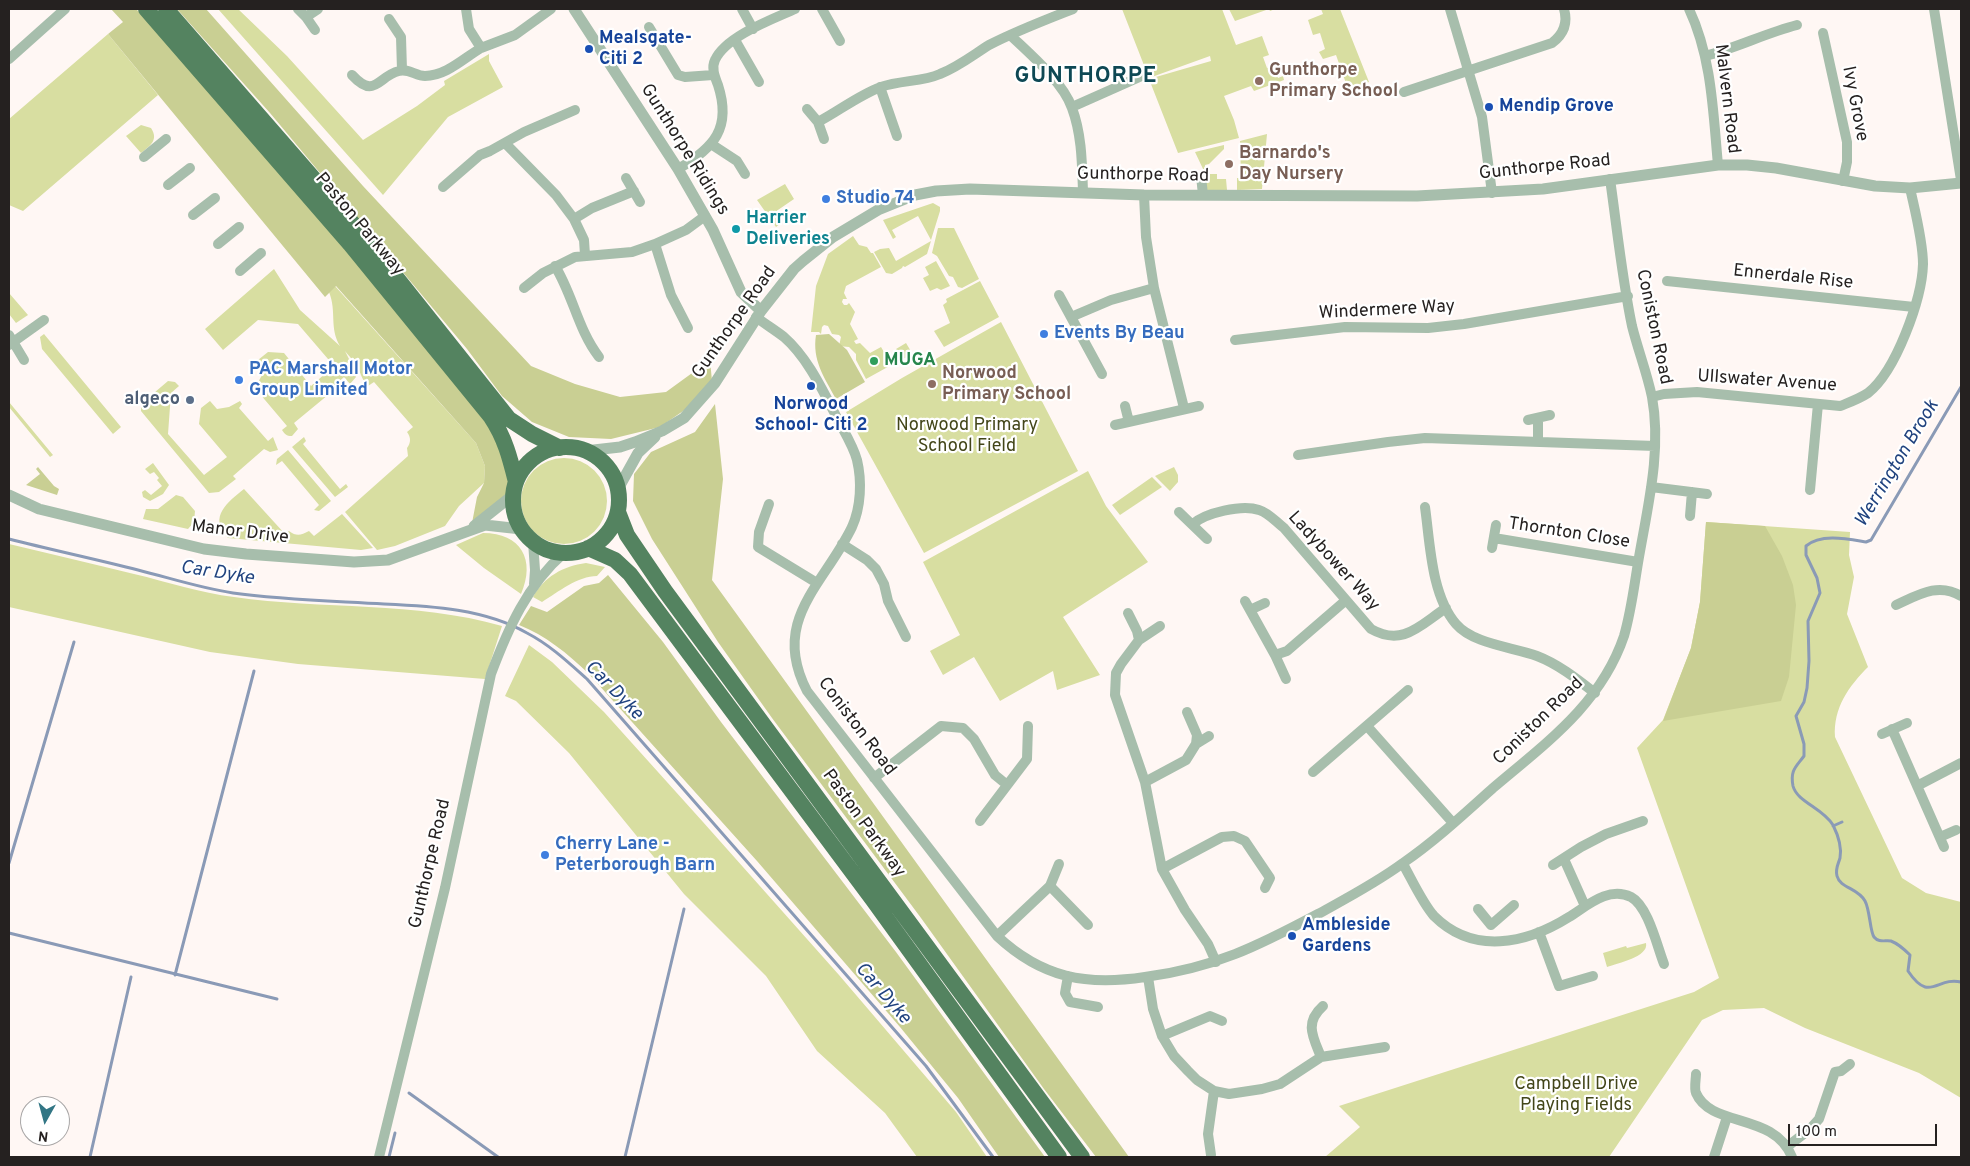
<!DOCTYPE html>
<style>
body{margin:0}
#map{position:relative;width:1970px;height:1166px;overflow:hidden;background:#fff7f4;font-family:Overpass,sans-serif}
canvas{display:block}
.frame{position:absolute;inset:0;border:10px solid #252120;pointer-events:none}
.north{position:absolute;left:20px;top:1096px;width:50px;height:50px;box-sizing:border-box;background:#fff;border:1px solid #a8a6a6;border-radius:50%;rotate:187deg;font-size:14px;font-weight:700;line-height:20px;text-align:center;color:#252120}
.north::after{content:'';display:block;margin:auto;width:18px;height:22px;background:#327685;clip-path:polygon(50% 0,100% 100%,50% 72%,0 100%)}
.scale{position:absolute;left:1788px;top:1124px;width:149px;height:22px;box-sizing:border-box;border:2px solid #252120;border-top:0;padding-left:6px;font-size:15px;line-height:18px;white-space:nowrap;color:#252120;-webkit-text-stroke:4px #fff;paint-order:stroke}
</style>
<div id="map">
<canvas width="1970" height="1166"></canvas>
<div class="frame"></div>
<div class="north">N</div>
<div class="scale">100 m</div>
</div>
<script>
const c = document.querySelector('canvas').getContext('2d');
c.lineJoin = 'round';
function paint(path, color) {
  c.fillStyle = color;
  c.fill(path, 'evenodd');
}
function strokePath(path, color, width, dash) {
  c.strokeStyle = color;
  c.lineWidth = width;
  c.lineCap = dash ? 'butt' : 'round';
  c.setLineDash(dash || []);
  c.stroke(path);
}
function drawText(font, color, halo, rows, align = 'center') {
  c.font = font + ' Overpass,sans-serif';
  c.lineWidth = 4.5;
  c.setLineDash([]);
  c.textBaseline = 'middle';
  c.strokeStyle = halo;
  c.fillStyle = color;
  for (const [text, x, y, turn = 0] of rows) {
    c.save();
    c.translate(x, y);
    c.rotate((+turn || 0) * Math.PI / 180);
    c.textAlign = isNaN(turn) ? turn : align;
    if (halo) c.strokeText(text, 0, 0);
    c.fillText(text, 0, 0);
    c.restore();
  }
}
paint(new Path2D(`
 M 218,9 L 238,9 L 287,56 L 363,140 L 417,106 L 445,85 L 444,81 L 489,54 L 489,61 L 503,87 L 448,117 L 383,195 Z
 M 1122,9 L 1222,9 L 1236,45 L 1262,36 L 1269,55 L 1263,57 L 1267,68 L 1273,66 L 1278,78 L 1283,76 L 1284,80 L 1254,91 L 1251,86 L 1224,96 L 1234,120 L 1239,138 L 1178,153 L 1149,79 L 1211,61 L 1210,56 L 1149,78 Z
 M 1229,9 L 1275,9 L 1270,11 L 1269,9 L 1235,21 Z
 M 1321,9 L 1340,9 L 1369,82 L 1348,89 L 1336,55 L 1323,59 L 1319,52 L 1325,49 L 1320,33 L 1313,35 L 1308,20 L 1323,14 Z
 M 108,34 L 158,95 L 23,211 L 9,205 L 9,119 Z
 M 141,125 L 151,128 C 159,140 150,146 141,153 L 126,136 Z
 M 1267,134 L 1262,189 L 1237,190 L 1237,178 L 1241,178 L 1240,141 Z
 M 1224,145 L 1224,149 L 1209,164 L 1205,165 L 1205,169 L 1210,168 L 1210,171 L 1204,171 L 1195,152 Z
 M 1204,174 L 1217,174 L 1217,179 L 1226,179 L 1227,190 L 1205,190 Z
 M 785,184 L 794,199 L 775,212 L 780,224 L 776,227 L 757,200 Z
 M 933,203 L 940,207 L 940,211 L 931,240 L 918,216 L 892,230 L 896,237 L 893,239 L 883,220 Z
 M 938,228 L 954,228 L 979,279 L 962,288 L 958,287 L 953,277 L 949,276 L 937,256 L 932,253 Z
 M 853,236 L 859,245 L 867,247 L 871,253 L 873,253 L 881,267 L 846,286 L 844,293 L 847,299 L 843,299 L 842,302 L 844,305 L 847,305 L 849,303 L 855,312 L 850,324 L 858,339 L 854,341 L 856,344 L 860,343 L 870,353 L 881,347 L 884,352 L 887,351 L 895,363 L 866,379 L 856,360 L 856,354 L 849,347 L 839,346 L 841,337 L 839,335 L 832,334 L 828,326 L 824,325 L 822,327 L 821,334 L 819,332 L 811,332 L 816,286 L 828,254 Z
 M 931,241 L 927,254 L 905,267 L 903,266 L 902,268 L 892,274 L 886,273 L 874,252 L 880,249 L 889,248 L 896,261 Z
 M 936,261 L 950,286 L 941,290 L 937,288 L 930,291 L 923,278 L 929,275 L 925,267 Z
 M 274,269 L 300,310 L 340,346 C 329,328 337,312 329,292 L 335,286 L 476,443 L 485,466 L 484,483 L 459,506 L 445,526 L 395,546 L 377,550 L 345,512 L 408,456 L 407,448 C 411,443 411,437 407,432 L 413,427 L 374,382 L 368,386 C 362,380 361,374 358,368 C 355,362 349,356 345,351 L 356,373 L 356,377 L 350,384 L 344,377 L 332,388 L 334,390 L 294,423 L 298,429 L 292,436 C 286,436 285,434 282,430 L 287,426 L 254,387 C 263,377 264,372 258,360 L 268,352 L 284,353 L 311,386 L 334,366 L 298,324 L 258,320 L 223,350 L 205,329 Z
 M 980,281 L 999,317 L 944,347 L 934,331 L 950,323 L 943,305 L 947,302 L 946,299 Z
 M 9,293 L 28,315 L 16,323 L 9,314 Z
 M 1001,322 L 1078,471 L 924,553 L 846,412 L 902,378 Z
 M 44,334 L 121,427 L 113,434 L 42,349 L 40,337 Z
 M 906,343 L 912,353 L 910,356 L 897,361 L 894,355 L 898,352 L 896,349 Z
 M 168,381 L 175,382 L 179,386 L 171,393 L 168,434 L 204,475 L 227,457 L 199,424 L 201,408 L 210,401 L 217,409 L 229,407 L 240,401 L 242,404 L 239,408 L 268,441 L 273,437 L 278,450 L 270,452 L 264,449 L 233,476 L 236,479 L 219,492 L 209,493 L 141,411 L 141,404 Z
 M 9,402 L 53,455 L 50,457 L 9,407 Z
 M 304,437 L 306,441 L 303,444 L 340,489 L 346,484 L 348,487 L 335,497 L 292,447 Z
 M 288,450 L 331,501 L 319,511 L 314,510 L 319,505 L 282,461 L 276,465 L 277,459 Z
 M521 501a43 43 0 1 1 86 0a43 43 0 1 1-86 0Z
 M 153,463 L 169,485 L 163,494 L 150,501 L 143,497 L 142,492 L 145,490 L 151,495 L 162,486 L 157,480 L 159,478 L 154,472 L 150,474 L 145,469 Z
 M 1174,467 L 1178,475 L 1178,482 L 1170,491 L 1155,476 Z
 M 1088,471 L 1106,506 L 1148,562 L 1063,617 L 1100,675 L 1057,690 L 1053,671 L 1000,701 L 974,657 L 943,675 L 930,651 L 960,635 L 923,562 Z
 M 1152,477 L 1162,487 L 1120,515 L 1112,505 Z
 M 244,489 L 285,534 L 289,531 C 297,537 301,535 309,531 L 314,536 L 342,514 L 373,548 L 361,550 L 228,538 C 207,517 229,501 244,489 Z
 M 176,495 L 183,497 L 195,511 L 194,522 L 188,529 L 143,519 L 146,509 L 158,509 Z
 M 1706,522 L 1850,532 L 1849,555 L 1854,577 L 1847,614 L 1868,667 C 1849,686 1833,708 1835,737 L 1902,878 L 1926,893 L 1961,902 L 1961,1098 L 1919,1073 L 1805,1028 L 1764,1008 L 1723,1010 L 1702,1020 L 1609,1157 L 1325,1157 L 1360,1127 L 1339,1106 L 1694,992 L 1719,978 L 1637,748 L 1663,720 L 1691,648 L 1700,602 Z
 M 483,533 C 521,533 536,560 521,594 L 484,568 L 456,545 Z
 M 9,544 C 51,554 93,564 134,574 C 168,582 200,593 234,597 C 323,610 415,601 502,626 L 485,679 L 298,664 L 210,652 L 9,607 Z
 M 586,563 L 605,567 L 597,576 C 578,576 558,592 542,602 L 533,597 C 544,577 563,566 586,563 Z
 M 529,645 L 552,662 L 604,712 L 703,822 L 839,975 L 956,1112 L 987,1157 L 917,1157 L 885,1113 L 817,1051 L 766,976 L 684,894 L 569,753 L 516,701 L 505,696 Z
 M 1646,943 C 1649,957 1618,963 1607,967 L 1603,953 L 1626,946 L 1627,948 Z`), '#d8dea1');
paint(new Path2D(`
 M 111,9 L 136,9 L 169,42 L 414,329 L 494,429 L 510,480 L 509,493 L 472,523 L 477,497 L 484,483 L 485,466 L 476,443 L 336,286 L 325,297 L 108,34 L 123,22 Z
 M 177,9 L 206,9 L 363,186 L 531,366 L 575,384 L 620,397 L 666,392 L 710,360 L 712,381 L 686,409 L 660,427 L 611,439 L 569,437 L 532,422 L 502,396 L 467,349 L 270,113 Z
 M 829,334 L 847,350 L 865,382 L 836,399 C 824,377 812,360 816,335 Z
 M 715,404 L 723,479 L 712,580 L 1129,1157 L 1096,1157 L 1044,1089 L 921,918 L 772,718 L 718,642 L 652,539 L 633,501 L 634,474 L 651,452 L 695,432 Z
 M 38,467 L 54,486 L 59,489 L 57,495 L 26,485 L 40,474 L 36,469 Z
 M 1706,522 L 1765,526 L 1782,556 L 1793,585 L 1796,605 L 1789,677 L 1781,701 L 1663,721 L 1691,648 L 1700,602 Z
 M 608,575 L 663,642 L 721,722 L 896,952 L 1045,1157 L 999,1157 L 958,1098 L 900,1027 L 757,861 L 588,673 C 568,654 545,635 519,625 L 531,606 L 547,612 L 584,586 L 599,583 Z`), '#c9cf93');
strokePath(new Path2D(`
 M 1961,387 L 1871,540 L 1866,542 C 1848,539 1821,533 1806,546 L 1806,555 L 1817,578 L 1820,593 L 1808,621 L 1809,661 L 1807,688 L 1804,702 L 1796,716 L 1804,744 L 1804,756 C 1796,767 1790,770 1793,786 C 1797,802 1823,808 1833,825 C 1838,835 1842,847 1840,858 C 1838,865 1835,869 1837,876 C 1840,888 1858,888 1865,901 C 1870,910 1870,932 1874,937 C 1879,943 1885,940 1891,941 C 1899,944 1904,949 1910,955 L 1908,971 C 1930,1004 1937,976 1961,982
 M 9,539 C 52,550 95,559 138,570 C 170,578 200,588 233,593 C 283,600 334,601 384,604 C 432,606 485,609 527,633 C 550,645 568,662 587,679 L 926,1066 L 993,1157
 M 1833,826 L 1842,822
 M 9,863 L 74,642
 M 9,933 L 277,999
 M 175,975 L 254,671
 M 409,1093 L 498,1157
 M 90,1157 L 131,977
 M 389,1157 L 395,1133
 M 625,1157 L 684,909`), '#8a9ab6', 3);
strokePath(new Path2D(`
 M 298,9 L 306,17 L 315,30
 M 466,9 L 469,29 L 481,48 L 515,35 L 551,9
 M 742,9 L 753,29
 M 822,9 L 840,41
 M 1450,9 L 1482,117 L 1492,193
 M 1689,9 C 1712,58 1713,112 1718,165
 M 1934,9 L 1961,180
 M 306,17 L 318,9
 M 389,19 L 401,37 L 402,70
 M 649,27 L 678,75 L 685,77 L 713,75
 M 1823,33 L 1847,142 L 1847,162 L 1843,181
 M 1010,35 C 1030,54 1063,82 1072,108 C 1082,135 1082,164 1083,192
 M 735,40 L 759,82
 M 1705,56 C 1736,48 1766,33 1797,25
 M 9,59 L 65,9
 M 352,75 C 375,100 378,76 399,71 C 408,68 416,76 425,76 C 446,76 464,58 481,48
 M 880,87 L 897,136
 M 1404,92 L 1552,43 C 1564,34 1568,23 1564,9
 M 1072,107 L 1144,75
 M 807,109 L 818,122 L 824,139
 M 818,122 C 839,111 859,95 881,87 C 900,80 922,82 940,74 C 958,67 973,55 989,45 C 1016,31 1045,20 1073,9
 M 505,143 L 556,195 L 574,219
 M 711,144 L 737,161 L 745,174
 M 144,157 L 166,139
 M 678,169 C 714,148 732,128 718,85 C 715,77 711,68 715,60 C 726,36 773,19 795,9
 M 1201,176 L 1203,195
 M 626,178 L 640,202
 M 168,185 L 190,168
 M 443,187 L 480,155 L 490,151 L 524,132 L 575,110
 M 1144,195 L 1146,237 L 1154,288 L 1184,408
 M 193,215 L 215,198
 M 218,244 L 239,227
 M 585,255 L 584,240 L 574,219 L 592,208 L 634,191
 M 555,266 C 573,295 578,330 599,357
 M 240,271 L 261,253
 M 1667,281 L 1914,307
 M 524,288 L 543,273 L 575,257 L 632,252 L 655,244
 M 1059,295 L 1102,374
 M 756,317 C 765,324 775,330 784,337 C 807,357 822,389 836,416 C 843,430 853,445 857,460 C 862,481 861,507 852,527 C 824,585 770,620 807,691 L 997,936 C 1042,978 1086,986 1145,977 C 1214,968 1258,946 1318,914 C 1347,898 1376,883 1403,863 C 1435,841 1464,814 1493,788 C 1546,743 1601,704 1624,636 C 1631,612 1634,587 1638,563 C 1647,509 1662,452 1652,397 C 1647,373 1638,350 1632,326 C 1622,278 1617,228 1610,179
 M 1071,317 L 1111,300 L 1154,288
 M 688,328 L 671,295 L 655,244 L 686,230 L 705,216
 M 9,335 L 24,360
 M 1235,340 L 1345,327 L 1428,328 L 1464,324 L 1628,296
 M 9,345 L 44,320
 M 1652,397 L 1664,394 L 1697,392 L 1840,406 C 1850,402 1859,399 1868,393 C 1896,371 1922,299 1923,264 C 1923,241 1915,211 1910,188
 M 1125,406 L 1129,422
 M 1538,418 L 1538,442
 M 1528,420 L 1550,415
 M 1115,425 L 1199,406
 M 1298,455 L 1388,442 L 1425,438 L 1655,446
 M 1651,487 L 1707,494
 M 1810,490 L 1818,404
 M 769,504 L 759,532 L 758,547 L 817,583
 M 1425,507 C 1430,542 1431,595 1456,624 C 1473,644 1513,647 1537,656 C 1558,664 1577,679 1595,693
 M 1179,512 L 1207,539
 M 1690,516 L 1692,492
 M 1193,524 C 1205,513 1242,504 1259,510 C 1269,513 1276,522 1284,528 L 1371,629 C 1403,647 1420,625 1446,608
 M 1494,538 L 1638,562
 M 533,542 L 535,570 L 534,584
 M 842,544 L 867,560 L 876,569 L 884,584 L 888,601 L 906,637
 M 1492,548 L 1496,525
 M 1245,601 L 1275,655 L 1286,679
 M 1896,605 C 1918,595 1938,582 1961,596
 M 1250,610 L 1265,603
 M 1128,613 L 1137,631 L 1139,640
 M 1160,626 L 1139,640 L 1121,664 L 1116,673 L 1115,695 L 1145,782 L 1162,869 L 1185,910 L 1208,944 L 1216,962
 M 1275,655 L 1287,651 L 1345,601
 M 1187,712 L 1197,735 L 1196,744
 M 1367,726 L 1453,823
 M 1892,729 L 1944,847
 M 1882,734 L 1907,723
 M 1313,772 L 1408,690
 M 874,778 L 941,726 L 963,728 L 974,739 L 995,775 L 1006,784
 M 1145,782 L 1186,760 L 1196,744 L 1209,736
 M 1917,786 L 1961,763
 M 980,821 L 1027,759 L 1028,726
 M 1940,837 L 1956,830
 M 1564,859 L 1585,906
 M 1403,864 C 1411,878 1423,904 1434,916 C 1473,955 1526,944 1569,917 C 1587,906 1608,886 1631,897 C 1648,906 1657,946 1664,964
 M 1553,865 L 1581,847 L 1606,834 L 1643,821
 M 1162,869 L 1222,837 L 1234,836 L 1245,841 L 1270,878 L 1265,888
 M 1050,886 L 1059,864
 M 1478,909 L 1491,925 L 1514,905
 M 1539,932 L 1559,986 L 1593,976
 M 997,936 L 1050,886 L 1088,925
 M 1068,976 L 1065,993 L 1070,1002 L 1098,1007
 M 1148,977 L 1153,1009 L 1162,1036 L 1174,1056 L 1188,1071 L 1197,1080 L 1214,1091 L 1229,1094 L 1262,1089 L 1280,1084 L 1321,1057 L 1385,1047
 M 1162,1036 L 1210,1016 L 1222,1021
 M 1321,1057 C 1313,1037 1304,1023 1323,1006
 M 1696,1074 C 1696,1079 1694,1088 1696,1093 C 1711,1128 1774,1112 1792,1157
 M 1788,1146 L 1810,1129 L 1819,1119 L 1835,1072 L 1841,1071 L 1850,1064
 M 1211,1155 L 1208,1134 L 1214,1091
 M 379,1157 L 445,888 L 491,674 C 508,629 527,585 564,553
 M 1714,1157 L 1727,1117`), '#a7beac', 10);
strokePath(new Path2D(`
 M 574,9 L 678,169 L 713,230 L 741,292 L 761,311
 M 585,451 L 620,447 L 635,442 L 662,431 L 684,418 L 715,383 L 761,311 L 794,269 L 803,261 L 833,237 L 878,210 L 915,195 L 936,191 L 970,189 L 1144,195 L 1417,196 L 1543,189 L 1718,165 L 1747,165 L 1776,168 L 1875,186 L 1910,188 L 1961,183
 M 618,489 L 638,453 L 655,437
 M 9,495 L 39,509 L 204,549 L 246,554 L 354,562 L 388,560 L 485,525 L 521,529
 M 474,526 L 513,495`), '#a7beac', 11);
strokePath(new Path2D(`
 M 146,9 L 350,244 L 491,417 C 505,438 510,458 516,482
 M 166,9 L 361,233 L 509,419 L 532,434 L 560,448
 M513 500a53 53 0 1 1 106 0a53 53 0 1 1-106 0Z
 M 618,512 L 627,535 L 665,591 L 1082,1157
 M 588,548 L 615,560 L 630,574 L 873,900 L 1059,1157`), '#548360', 16);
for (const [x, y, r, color] of [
 [589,49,5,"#1a4fb4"],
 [1259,81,5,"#8d6e63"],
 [1489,107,5,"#1a4fb4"],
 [1229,164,5,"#8d6e63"],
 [826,199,5,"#3f7fe0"],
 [736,229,5,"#0f9aa8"],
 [1044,334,5,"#3f7fe0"],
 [874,361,5,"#2e9e5b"],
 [239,380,5,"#3f7fe0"],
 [932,384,5,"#8d6e63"],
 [811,386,5,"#1a4fb4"],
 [190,400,5,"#5c6f8a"],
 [545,855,5,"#3f7fe0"],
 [1292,936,5,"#1a4fb4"]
]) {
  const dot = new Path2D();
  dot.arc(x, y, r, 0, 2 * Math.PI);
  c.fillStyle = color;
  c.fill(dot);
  strokePath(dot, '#fff', 2);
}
drawText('bold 18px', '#164399', '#fff', [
 ["Mealsgate-",599,39],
 ["Citi 2",599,60],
 ["Mendip Grove",1499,107],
 ["Norwood",811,405,"center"],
 ["School- Citi 2",811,426,"center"],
 ["Ambleside",1302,926],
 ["Gardens",1302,947]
], 'left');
drawText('bold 18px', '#785e54', '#fff', [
 ["Gunthorpe",1269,71],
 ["Primary School",1269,92],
 ["Barnardo's",1239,154],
 ["Day Nursery",1239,175],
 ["Norwood",942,374],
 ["Primary School",942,395]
], 'left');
drawText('18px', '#252120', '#fff', [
 ["Malvern Road",1726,99,83],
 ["Ivy Grove",1854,104,79],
 ["Gunthorpe Ridings",684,150,58],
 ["Gunthorpe Road",1545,168,-6],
 ["Gunthorpe Road",1143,176,1],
 ["Paston Parkway",359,225,50],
 ["Ennerdale Rise",1793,278,6],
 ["Windermere Way",1387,311,-3],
 ["Gunthorpe Road",735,323,-55],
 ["Coniston Road",1653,327,78],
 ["Ullswater Avenue",1767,382,4],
 ["Manor Drive",240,533,7],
 ["Thornton Close",1569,534,9],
 ["Ladybower Way",1333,562,48],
 ["Coniston Road",1539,722,-44],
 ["Coniston Road",856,727,53],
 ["Paston Parkway",863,824,54],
 ["Gunthorpe Road",431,864,-77]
]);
drawText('bold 18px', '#366cbe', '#fff', [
 ["Studio 74",836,199],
 ["Events By Beau",1054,334],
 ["PAC Marshall Motor",249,370],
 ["Group Limited",249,391],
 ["Cherry Lane -",555,845],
 ["Peterborough Barn",555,866]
], 'left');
drawText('bold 18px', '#0d838f', '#fff', [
 ["Harrier",746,219],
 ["Deliveries",746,240]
], 'left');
drawText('bold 18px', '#27864d', '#fff', [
 ["MUGA",884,361]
], 'left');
drawText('bold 18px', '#4e5e75', '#fff', [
 ["algeco",180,400]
], 'right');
drawText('18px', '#434619', '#fff', [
 ["Norwood Primary",967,426],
 ["School Field",967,447],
 ["Campbell Drive",1576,1085],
 ["Playing Fields",1576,1106]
]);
drawText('italic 19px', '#20437f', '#fff', [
 ["Werrington Brook",1898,464,-59],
 ["Car Dyke",217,574,9],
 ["Car Dyke",613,691,46],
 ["Car Dyke",882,994,49]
]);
c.letterSpacing = '1px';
drawText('bold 22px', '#0e4854', '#fff', [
 ["GUNTHORPE",1086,78]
]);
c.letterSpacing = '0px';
</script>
